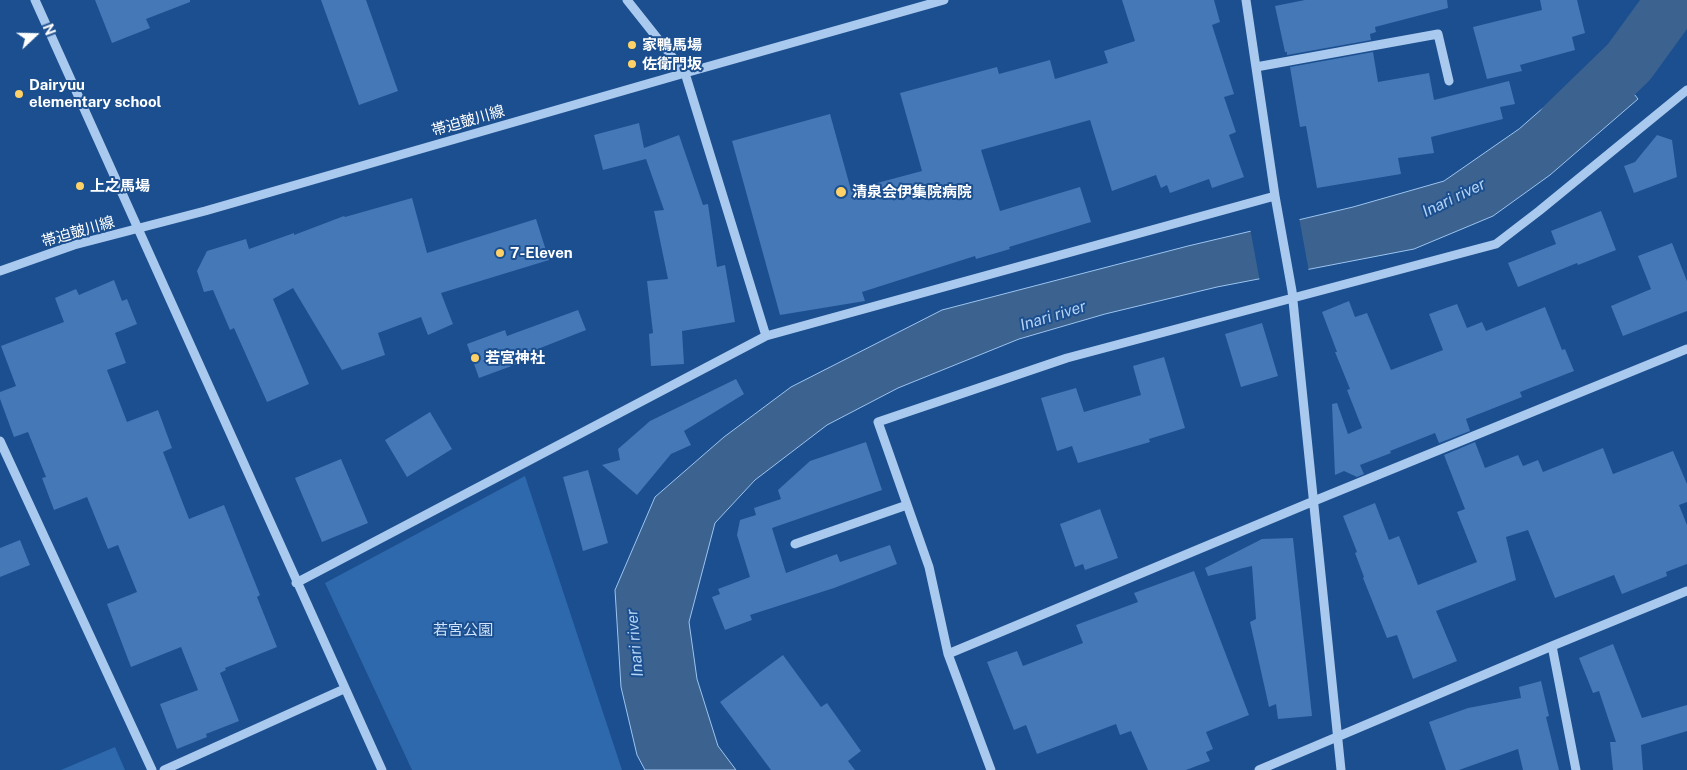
<!DOCTYPE html>
<meta charset="utf-8">
<style>
body{margin:0}
#map{position:relative;width:1687px;height:770px;overflow:hidden;background:#1b4f8f;font-family:"Public Sans",sans-serif}
canvas{display:block}
.north{position:absolute;left:10px;top:10px;width:50px;height:50px;-webkit-text-stroke:4px #1b4f8f;paint-order:stroke;rotate:69deg;font-size:14px;font-weight:700;line-height:20px;text-align:center;color:#fff}
.north::after{content:'';display:block;margin:auto;width:18px;height:22px;background:#fff;clip-path:polygon(50% 0,100% 100%,50% 72%,0 100%)}
</style>
<div id="map">
<canvas width="1687" height="770"></canvas>
<div class="north">N</div>
</div>
<script>
const c = document.querySelector('canvas').getContext('2d');
c.lineJoin = 'round';
function paint(path, color) {
  c.fillStyle = color;
  c.fill(path, 'evenodd');
}
function strokePath(path, color, width, dash) {
  c.strokeStyle = color;
  c.lineWidth = width;
  c.lineCap = dash ? 'butt' : 'round';
  c.setLineDash(dash || []);
  c.stroke(path);
}
function drawText(font, color, halo, rows, align = 'center') {
  c.font = font + ' "Public Sans","Noto Sans JP",sans-serif';
  c.lineWidth = 4;
  c.setLineDash([]);
  c.textBaseline = 'middle';
  c.strokeStyle = halo;
  c.fillStyle = color;
  for (const [text, x, y, turn = 0] of rows) {
    c.save();
    c.translate(x, y);
    c.rotate((+turn || 0) * Math.PI / 180);
    c.textAlign = isNaN(turn) ? turn : align;
    if (halo) c.strokeText(text, 0, 0);
    c.fillText(text, 0, 0);
    c.restore();
  }
}
paint(new Path2D(`
 M 525,476 L 622,770 L 412,770 L 325,583 Z
 M 115,747 L 125,770 L 61,770 Z`), '#2e69ad');
const water = new Path2D(`
 M 1604,55 L 1638,99 L 1550,175 L 1493,216 L 1414,249 L 1217,287 L 1105,314 L 1019,339 L 898,388 L 827,425 L 755,480 L 715,523 L 689,622 L 697,679 L 718,746 L 736,770 L 645,770 L 637,755 L 621,687 L 615,590 L 655,497 L 724,437 L 791,387 L 942,310 L 1188,246 L 1353,207 L 1444,181 L 1519,129 Z`);
paint(water, '#3c6290');
strokePath(water, '#9cc4f0', 1);
paint(new Path2D(`
 M 1299,217 L 1309,272 L 1260,282 L 1250,228 Z`), '#1b4f8f');
strokePath(new Path2D(`
 M 1564,125 L 1629,62 L 1674,0`), '#3c6290', 55);
paint(new Path2D(`
 M 95,0 L 190,0 L 190,2 L 146,19 L 150,28 L 112,43 Z
 M 321,0 L 366,0 L 398,91 L 359,105 Z
 M 1122,0 L 1214,0 L 1220,22 L 1212,25 L 1234,94 L 1224,97 L 1236,132 L 1229,135 L 1244,177 L 1212,188 L 1209,179 L 1170,193 L 1167,185 L 1161,188 L 1156,175 L 1112,191 L 1090,120 L 981,150 L 1000,211 L 1080,187 L 1091,222 L 1009,247 L 1010,249 L 976,259 L 975,256 L 862,292 L 865,301 L 780,315 L 732,141 L 830,114 L 851,190 L 922,171 L 900,93 L 997,67 L 999,74 L 1050,60 L 1055,79 L 1108,63 L 1104,51 L 1135,41 Z
 M 1305,0 L 1447,0 L 1448,8 L 1375,27 L 1376,32 L 1370,34 L 1371,40 L 1287,55 L 1287,52 L 1285,52 L 1275,6 Z
 M 1540,0 L 1577,0 L 1585,33 L 1572,37 L 1575,50 L 1520,65 L 1522,71 L 1487,79 L 1473,27 L 1542,10 Z
 M 1373,52 L 1378,82 L 1429,73 L 1434,100 L 1509,81 L 1515,104 L 1500,107 L 1503,119 L 1431,137 L 1434,153 L 1398,158 L 1401,174 L 1317,188 L 1306,126 L 1300,127 L 1290,67 Z
 M 639,123 L 644,148 L 679,135 L 703,205 L 708,204 L 717,267 L 725,265 L 735,322 L 682,331 L 684,364 L 651,366 L 649,334 L 653,333 L 647,281 L 668,279 L 654,211 L 664,210 L 646,159 L 603,170 L 594,135 Z
 M 1657,135 L 1672,140 L 1677,177 L 1634,193 L 1624,166 L 1635,162 Z
 M 412,198 L 427,253 L 536,219 L 549,260 L 441,293 L 453,324 L 428,335 L 421,317 L 378,333 L 385,355 L 342,370 L 293,288 L 273,299 L 309,384 L 267,402 L 234,328 L 230,330 L 213,290 L 204,292 L 197,271 L 207,251 L 246,239 L 249,249 L 294,233 L 294,235 L 344,216 L 345,217 Z
 M 1601,211 L 1616,250 L 1578,265 L 1577,263 L 1518,287 L 1508,263 L 1556,244 L 1551,231 Z
 M 1672,243 L 1687,281 L 1687,311 L 1623,336 L 1611,306 L 1651,289 L 1638,256 Z
 M 114,280 L 122,301 L 127,299 L 137,324 L 115,333 L 126,363 L 107,370 L 127,422 L 158,410 L 172,448 L 163,452 L 189,519 L 224,505 L 260,595 L 257,597 L 277,647 L 225,668 L 226,670 L 220,673 L 239,721 L 206,734 L 207,737 L 177,749 L 160,704 L 198,690 L 181,647 L 131,667 L 107,604 L 137,592 L 118,545 L 108,549 L 87,497 L 54,510 L 42,478 L 46,477 L 28,432 L 14,437 L 0,399 L 0,392 L 16,386 L 1,346 L 64,322 L 55,298 L 76,289 L 79,295 Z
 M 1349,301 L 1355,317 L 1367,313 L 1391,370 L 1443,350 L 1429,314 L 1457,304 L 1467,328 L 1482,322 L 1486,331 L 1545,307 L 1562,350 L 1565,349 L 1574,371 L 1520,392 L 1522,397 L 1466,419 L 1470,431 L 1439,443 L 1435,433 L 1390,451 L 1391,453 L 1360,465 L 1364,474 L 1357,477 L 1344,471 L 1335,475 L 1332,404 L 1337,403 L 1348,434 L 1362,428 L 1347,390 L 1350,389 L 1335,352 L 1337,352 L 1322,312 Z
 M 578,310 L 586,330 L 515,358 L 517,364 L 479,378 L 467,344 L 505,330 L 507,336 Z
 M 1262,323 L 1278,376 L 1241,387 L 1225,334 Z
 M 1164,357 L 1185,428 L 1149,439 L 1150,442 L 1078,463 L 1072,446 L 1057,451 L 1041,398 L 1076,388 L 1084,412 L 1141,395 L 1133,366 Z
 M 736,379 L 744,394 L 684,431 L 691,445 L 671,454 L 637,495 L 602,465 L 620,460 L 618,449 L 650,421 Z
 M 430,412 L 452,449 L 407,477 L 385,440 Z
 M 866,442 L 882,490 L 772,528 L 786,573 L 837,554 L 840,562 L 890,545 L 897,564 L 834,588 L 750,615 L 752,620 L 725,630 L 712,597 L 720,594 L 718,589 L 750,577 L 737,535 L 740,520 L 756,515 L 754,508 L 781,499 L 778,490 L 810,461 Z
 M 1475,442 L 1485,468 L 1518,455 L 1523,466 L 1538,460 L 1543,472 L 1603,448 L 1613,474 L 1673,451 L 1687,484 L 1687,502 L 1679,505 L 1687,525 L 1687,564 L 1666,572 L 1667,576 L 1622,594 L 1614,575 L 1555,598 L 1528,530 L 1506,537 L 1516,580 L 1436,611 L 1457,661 L 1413,679 L 1397,635 L 1387,638 L 1363,578 L 1364,577 L 1355,553 L 1357,552 L 1343,516 L 1375,503 L 1389,540 L 1399,536 L 1418,585 L 1477,562 L 1457,512 L 1465,509 L 1444,455 Z
 M 341,459 L 368,523 L 322,542 L 295,478 Z
 M 588,470 L 608,543 L 583,551 L 563,477 Z
 M 1100,509 L 1118,558 L 1085,570 L 1083,564 L 1075,567 L 1060,524 Z
 M 1293,538 L 1312,716 L 1278,719 L 1276,704 L 1269,707 L 1250,622 L 1256,619 L 1252,566 L 1208,576 L 1205,568 L 1262,539 Z
 M 20,540 L 30,565 L 0,577 L 0,548 Z
 M 1194,571 L 1249,715 L 1206,732 L 1213,749 L 1206,752 L 1210,761 L 1186,770 L 1148,770 L 1131,731 L 1120,735 L 1116,724 L 1037,754 L 1026,725 L 1014,730 L 987,662 L 1017,651 L 1023,666 L 1083,643 L 1076,625 L 1138,602 L 1134,593 Z
 M 1613,644 L 1642,718 L 1687,705 L 1687,731 L 1641,745 L 1643,770 L 1613,770 L 1610,742 L 1616,742 L 1599,691 L 1593,693 L 1579,658 Z
 M 783,655 L 821,707 L 827,703 L 861,751 L 848,761 L 855,770 L 771,770 L 720,702 Z
 M 1541,681 L 1549,716 L 1546,717 L 1559,770 L 1523,770 L 1518,749 L 1459,770 L 1446,770 L 1429,722 L 1468,708 L 1521,698 L 1519,687 Z`), '#4478b7');
strokePath(new Path2D(`
 M 35,0 L 382,770
 M 627,0 L 685,73 L 766,336
 M 1246,0 L 1275,196 L 1292,291 L 1341,770
 M 1256,67 L 1438,34 L 1449,81
 M 0,271 L 74,245 L 205,211 L 685,73 L 944,0
 M 0,441 L 152,770
 M 795,544 L 907,505
 M 296,583 L 766,336 L 1275,196
 M 1552,646 L 1576,770
 M 948,654 L 1314,501 L 1687,349
 M 164,770 L 344,689
 M 991,770 L 948,654 L 929,567 L 878,422 L 1067,358 L 1496,244 L 1539,211 L 1687,90
 M 1259,770 L 1552,646 L 1687,591`), '#a9c9ee', 9);
for (const [x, y, r, color] of [
 [632,45,5,"#ffd166"],
 [632,64,5,"#ffd166"],
 [19,94,5,"#ffd166"],
 [80,186,5,"#ffd166"],
 [841,192,6,"#ffd166"],
 [500,253,5,"#ffd166"],
 [475,358,5,"#ffd166"]
]) {
  const dot = new Path2D();
  dot.arc(x, y, r, 0, 2 * Math.PI);
  c.fillStyle = color;
  c.fill(dot);
  strokePath(dot, '#1b4f8f', 2);
}
drawText('bold 15px', '#fff', '#1b4f8f', [
 ["家鴨馬場",642,45],
 ["佐衛門坂",642,64],
 ["Dairyuu",29,85],
 ["elementary school",29,102],
 ["上之馬場",90,186],
 ["清泉会伊集院病院",852,192],
 ["7-Eleven",510,253],
 ["若宮神社",485,358]
], 'left');
drawText('15px', '#fff', '#1b4f8f', [
 ["帯迫皷川線",468,121,-16],
 ["帯迫皷川線",78,232,-16]
]);
drawText('15px', '#cfe3fa', '#1b4f8f', [
 ["若宮公園",463,630]
]);
drawText('italic 16px', '#b5d3f5', '#1b4f8f', [
 ["Inari river",1454,198,-26],
 ["Inari river",1053,316,-17],
 ["Inari river",635,643,-95]
]);
</script>
